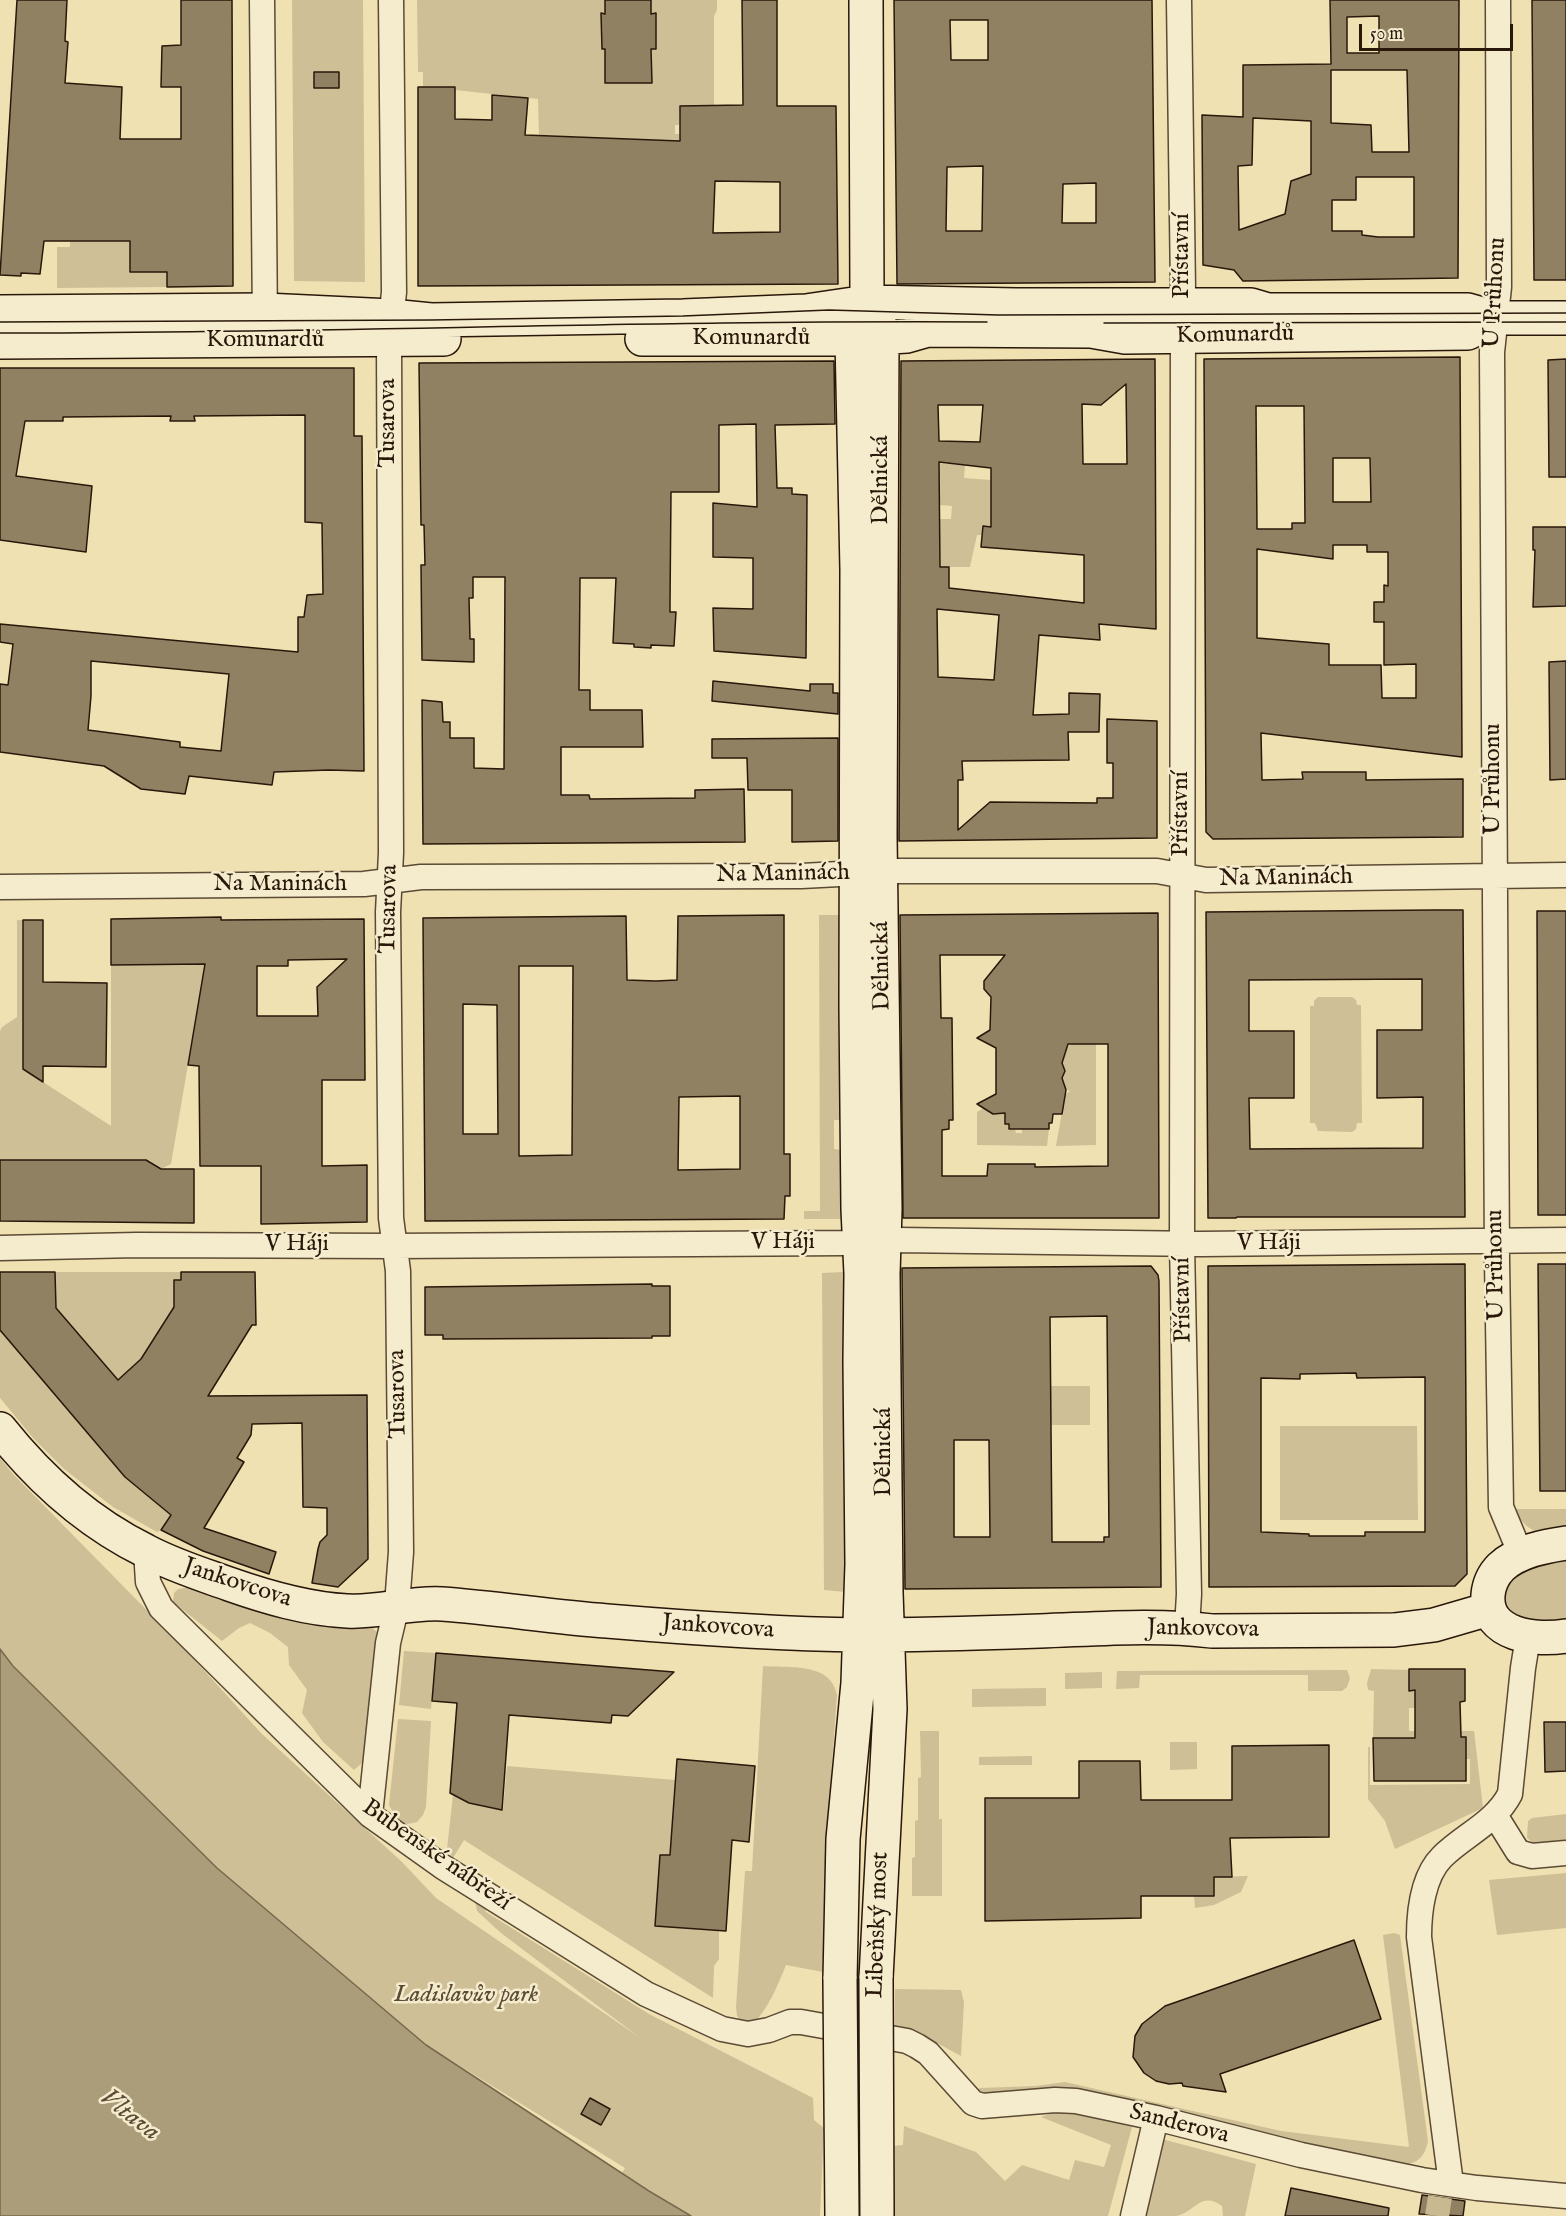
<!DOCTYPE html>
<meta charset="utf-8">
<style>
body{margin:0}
#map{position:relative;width:1566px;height:2216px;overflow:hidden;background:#f0e1b3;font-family:"IM FELL English",serif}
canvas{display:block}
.scale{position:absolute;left:1359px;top:24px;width:154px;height:27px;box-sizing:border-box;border:3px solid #29180a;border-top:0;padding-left:8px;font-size:18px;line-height:21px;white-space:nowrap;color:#29180a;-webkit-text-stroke:4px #f5ecce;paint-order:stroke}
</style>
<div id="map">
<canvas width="1566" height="2216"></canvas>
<div class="scale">50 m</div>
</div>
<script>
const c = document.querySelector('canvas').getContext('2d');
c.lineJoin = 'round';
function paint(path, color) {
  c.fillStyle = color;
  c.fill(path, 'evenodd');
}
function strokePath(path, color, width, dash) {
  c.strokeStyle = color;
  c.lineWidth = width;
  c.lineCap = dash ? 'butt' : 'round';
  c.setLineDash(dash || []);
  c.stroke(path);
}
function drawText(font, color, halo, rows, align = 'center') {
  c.font = font + ' "IM FELL English",serif';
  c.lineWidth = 5;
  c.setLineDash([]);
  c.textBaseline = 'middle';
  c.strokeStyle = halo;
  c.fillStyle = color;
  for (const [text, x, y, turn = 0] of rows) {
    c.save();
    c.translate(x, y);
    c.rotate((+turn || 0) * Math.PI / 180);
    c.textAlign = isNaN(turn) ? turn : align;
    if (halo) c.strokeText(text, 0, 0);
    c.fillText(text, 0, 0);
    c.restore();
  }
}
paint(new Path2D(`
 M 292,0 L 363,0 L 365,282 L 294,281 ZM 314,72 L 339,72 L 339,87 L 314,88 Z
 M 417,0 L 605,0 L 605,14 L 601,14 L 602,49 L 605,49 L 605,83 L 652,83 L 651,49 L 656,49 L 656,14 L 651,14 L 651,0 L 717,0 L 717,10 L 714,16 L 714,106 L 680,106 L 679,125 L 675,125 L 675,134 L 680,134 L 679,141 L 539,135 L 538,99 L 455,90 L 455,87 L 418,87 L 423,86 L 423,72 L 418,72 Z
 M 70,241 L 130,241 L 130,272 L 167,272 L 167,287 L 57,288 L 57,247 L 70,247 Z
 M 937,463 L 965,465 L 964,478 L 991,480 L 991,527 L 983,526 L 982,535 L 977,535 L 970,567 L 938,567 L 940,519 L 951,519 L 952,506 L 940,505 Z
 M 819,915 L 841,915 L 842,1120 L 834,1120 L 834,1149 L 842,1150 L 842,1219 L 804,1219 L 804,1211 L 820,1211 Z
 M 17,920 L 23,920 L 23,1069 L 111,1126 L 111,965 L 205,965 L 171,1164 L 161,1169 L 146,1160 L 0,1160 L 0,1031 L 2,1027 L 17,1017 Z
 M 1318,997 L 1352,997 L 1356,1000 L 1357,1005 L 1361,1005 L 1362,1123 L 1357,1123 L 1356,1129 L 1352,1132 L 1318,1131 L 1315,1123 L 1310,1123 L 1310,1006 L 1314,1006 L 1314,1001 Z
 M 1096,1037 L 1096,1145 L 1056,1146 L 1065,1095 L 1070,1091 L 1064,1088 C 1061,1077 1058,1049 1072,1044 C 1080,1042 1088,1040 1096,1037 Z
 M 984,1108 L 992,1114 L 1005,1113 L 1009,1129 L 1015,1129 L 1016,1133 L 1022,1133 L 1022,1129 L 1049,1129 L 1047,1146 L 977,1145 L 977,1112 Z
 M 55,1272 L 181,1272 L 181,1280 L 174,1280 L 174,1307 L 141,1359 L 117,1381 L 56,1308 Z
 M 843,1272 L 845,1592 L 824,1590 L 822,1273 Z
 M 0,1330 L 125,1477 L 170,1515 L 161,1530 L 157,1532 L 113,1507 L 64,1469 L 34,1439 L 0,1398 Z
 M 1051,1386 L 1090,1386 L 1090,1425 L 1051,1425 Z
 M 1280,1426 L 1417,1426 L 1418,1520 L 1280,1520 Z
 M 0,1458 L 13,1474 L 181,1645 L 261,1733 L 402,1862 L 436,1898 L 639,2037 L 501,1933 L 477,1911 L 475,1901 L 485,1903 L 486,1912 L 649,2014 L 813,2098 L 814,2120 L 824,2128 L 820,2216 L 691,2216 L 622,2173 L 625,2168 L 426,2045 L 217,1868 L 13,1665 L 0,1649 Z
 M 1513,1509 L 1566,1509 L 1566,1533 C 1539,1534 1528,1534 1513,1509 Z
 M 1566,1559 L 1566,1620 C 1547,1621 1520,1627 1507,1609 C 1504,1605 1504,1596 1502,1591 C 1518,1568 1540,1564 1566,1559 Z
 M 191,1587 L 369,1625 L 377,1632 L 367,1746 L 363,1762 L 354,1770 L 323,1742 L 302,1713 L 307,1690 L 289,1665 L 288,1647 L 270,1633 L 250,1623 L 239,1628 L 222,1641 L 173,1602 L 174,1593 L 178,1589 Z
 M 404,1651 L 436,1653 L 431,1709 L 399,1705 Z
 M 763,1666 C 789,1668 831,1662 837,1695 L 827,1832 L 824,1929 L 825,1979 L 823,1979 L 823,1972 L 786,1965 C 778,1985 768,2009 753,2024 L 744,2024 L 737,2016 L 736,2007 L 745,1871 L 752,1871 Z
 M 1371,1669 L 1409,1670 L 1410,1691 L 1415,1690 L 1415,1708 L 1409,1708 L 1409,1731 L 1474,1731 L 1483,1808 L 1395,1849 L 1385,1821 L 1368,1799 L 1368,1747 L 1370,1747 L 1370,1785 L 1470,1784 L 1470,1759 L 1466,1759 L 1465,1737 L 1373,1738 L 1374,1691 L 1368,1690 L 1367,1683 Z
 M 1347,1670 L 1350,1678 L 1347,1687 L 1342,1691 L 1308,1691 L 1308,1675 L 1140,1675 L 1139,1688 L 1116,1689 L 1117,1671 Z
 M 1102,1672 L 1102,1688 L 1065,1689 L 1065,1673 Z
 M 1046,1688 L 1046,1706 L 972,1707 L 972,1689 Z
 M 398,1719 L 431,1721 L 426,1807 L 423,1815 L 417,1822 L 407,1824 L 398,1821 L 389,1805 Z
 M 920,1731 L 939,1731 L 939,1819 L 942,1819 L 942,1896 L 912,1896 L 912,1858 L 915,1857 L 915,1821 L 918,1820 L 918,1778 L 921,1777 Z
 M 1170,1742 L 1197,1742 L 1197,1769 L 1170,1770 Z
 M 1032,1756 L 1032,1765 L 979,1765 L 979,1757 Z
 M 507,1766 L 675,1780 L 671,1856 L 660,1855 L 655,1925 L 719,1931 L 719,1959 L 714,1966 L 713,1998 L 464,1840 L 453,1858 L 447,1849 L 453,1795 C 470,1803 484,1808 503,1810 Z
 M 1566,1814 L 1566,1844 L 1539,1847 L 1527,1838 L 1528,1821 L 1532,1818 Z
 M 1566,1873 L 1566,1928 L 1497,1935 L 1489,1880 Z
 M 1248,1876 L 1241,1892 L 1214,1905 L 1195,1908 L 1194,1896 L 1214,1896 L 1214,1877 Z
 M 1394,1933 L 1400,1935 L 1428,2141 C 1425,2155 1420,2162 1405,2165 L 1241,2130 L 989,2096 L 977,2092 L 979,2088 L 1036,2086 L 1065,2082 L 1281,2131 L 1409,2147 L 1383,1935 Z
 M 895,1989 L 961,1990 L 964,2002 L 961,2056 L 911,2029 L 895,2026 Z
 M 1061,2110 L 1096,2117 L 1132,2127 L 1108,2216 L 892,2216 L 892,2146 L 903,2145 L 904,2126 L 976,2152 L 1005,2181 L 1022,2165 L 1069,2180 L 1075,2160 L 1104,2167 L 1111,2145 L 1041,2117 Z
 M 1158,2138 L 1256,2164 L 1245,2216 L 1223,2216 L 1222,2206 C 1201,2190 1194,2213 1176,2216 C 1164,2216 1150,2216 1138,2216 Z`), '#cebf96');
const water = new Path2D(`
 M 0,1649 L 13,1666 L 217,1868 L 426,2045 L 649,2191 L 691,2216 L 0,2216 Z`);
paint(water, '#ac9d7a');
strokePath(water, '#78684d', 1.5);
const building = new Path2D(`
 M 17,0 L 67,0 L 65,41 L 68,42 L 65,83 L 122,87 L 120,139 L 181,139 L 181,87 L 161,87 L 162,46 L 181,45 L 181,0 L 232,0 L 233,286 L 167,287 L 167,272 L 130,272 L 130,241 L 44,241 L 40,274 L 21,273 L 21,276 L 0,275 Z
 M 605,0 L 651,0 L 651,14 L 656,13 L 656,49 L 651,49 L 652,83 L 605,83 L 605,49 L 602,49 L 601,13 L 605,14 Z
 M 742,0 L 777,0 L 777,106 L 836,106 L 838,284 L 418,286 L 418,87 L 455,87 L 455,119 L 492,120 L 492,95 L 528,98 L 525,135 L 680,141 L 680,106 L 743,105 ZM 715,181 L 780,182 L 780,232 L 713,233 Z
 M 894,0 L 1152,0 L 1155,282 L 897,284 ZM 950,20 L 988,20 L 988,60 L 951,60 ZM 983,166 L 982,231 L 946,231 L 947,167 ZM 1096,183 L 1096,223 L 1062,223 L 1063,184 Z
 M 1330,0 L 1459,0 L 1458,278 L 1243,281 L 1234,270 L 1203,265 L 1202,115 L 1243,117 L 1243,65 L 1331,64 ZM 1379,16 L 1379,53 L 1347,53 L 1347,17 ZM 1331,70 L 1407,70 L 1409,152 L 1372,152 L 1371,125 L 1331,123 ZM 1253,118 L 1311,121 L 1311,174 L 1291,181 L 1285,214 L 1239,230 L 1238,166 L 1252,165 ZM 1356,177 L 1414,177 L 1414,237 L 1378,237 L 1362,235 L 1362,231 L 1332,231 L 1332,200 L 1356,200 Z
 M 1532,0 L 1566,0 L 1566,280 L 1534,280 Z
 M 314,72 L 339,72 L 339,88 L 314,88 Z
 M 1460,357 L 1462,757 L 1261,733 L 1262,780 L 1303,779 L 1302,772 L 1366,772 L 1366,780 L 1463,779 L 1463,837 L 1213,839 L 1206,832 L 1204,359 ZM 1256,406 L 1304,406 L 1305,523 L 1292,523 L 1292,529 L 1257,529 ZM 1333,458 L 1370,458 L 1371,502 L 1333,502 ZM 1333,545 L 1367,545 L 1367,552 L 1388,552 L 1388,586 L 1384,585 L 1384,602 L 1374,602 L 1374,622 L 1384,622 L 1384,665 L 1416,664 L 1416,698 L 1382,698 L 1381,665 L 1329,665 L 1329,644 L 1257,638 L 1257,549 L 1333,559 Z
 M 1155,359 L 1156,629 L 1099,624 L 1100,640 L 1039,635 L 1033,715 L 1069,714 L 1069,693 L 1100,694 L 1099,732 L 1068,732 L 1069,760 L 962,761 L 963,780 L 958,780 L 958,830 L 990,802 L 1097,803 L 1097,798 L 1113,798 L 1113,763 L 1107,763 L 1107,719 L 1157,721 L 1157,838 L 899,841 L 901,361 ZM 1126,384 L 1127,464 L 1083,464 L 1082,404 L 1101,405 ZM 938,405 L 983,405 L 980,442 L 939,441 ZM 939,462 L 991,468 L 991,527 L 983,526 L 981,547 L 1084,555 L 1084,603 L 949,588 L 949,567 L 940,567 ZM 937,609 L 999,615 L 994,680 L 938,677 Z
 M 1566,359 L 1566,477 L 1549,477 L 1548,360 Z
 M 834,361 L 835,424 L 775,425 L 777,488 L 792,488 L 792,494 L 807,495 L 806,658 L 714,651 L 713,608 L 753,609 L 753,558 L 713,557 L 713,503 L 757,507 L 756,424 L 719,425 L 719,492 L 671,492 L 670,603 L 670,612 L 676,612 L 674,646 L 651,645 L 651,648 L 634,647 L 634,644 L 613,643 L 616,578 L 580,578 L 579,690 L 590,690 L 590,710 L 642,710 L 643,747 L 561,747 L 561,795 L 589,795 L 590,799 L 695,798 L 695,790 L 744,789 L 745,842 L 423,844 L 422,700 L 442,702 L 443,722 L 450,722 L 450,738 L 474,738 L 474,768 L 504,769 L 505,577 L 473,577 L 473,598 L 469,598 L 470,639 L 474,639 L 474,662 L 422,660 L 421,565 L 425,565 L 424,525 L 421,525 L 419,363 Z
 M 0,368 L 354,368 L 354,436 L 362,436 L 364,771 L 329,770 L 274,772 L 272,785 L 189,776 L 185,794 L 141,789 L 104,766 L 0,752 L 0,684 L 8,685 L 13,644 L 0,642 L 0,624 L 298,652 L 298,617 L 304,617 L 307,595 L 323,594 L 322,523 L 305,522 L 305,415 L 194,416 L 195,421 L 170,421 L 171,416 L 63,417 L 63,421 L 25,421 L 16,476 L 92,486 L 86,552 L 0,540 ZM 91,661 L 229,674 L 221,751 L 180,747 L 180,742 L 88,730 L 91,696 Z
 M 1533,527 L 1566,527 L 1566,606 L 1533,607 L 1535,550 L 1533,550 Z
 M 1566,661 L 1566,779 L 1550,780 L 1549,662 Z
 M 713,681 L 810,691 L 810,684 L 833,684 L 833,693 L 838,693 L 838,714 L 712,701 Z
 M 838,738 L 838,841 L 792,842 L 792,790 L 748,790 L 747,758 L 712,758 L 712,739 Z
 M 1435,910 L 1463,910 L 1465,1217 L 1237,1217 L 1236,1218 L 1208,1218 L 1206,912 ZM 1422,979 L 1422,1030 L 1377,1030 L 1377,1098 L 1423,1097 L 1423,1148 L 1250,1149 L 1249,1098 L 1294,1098 L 1294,1031 L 1249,1031 L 1249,980 Z
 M 1537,911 L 1566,911 L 1566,1215 L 1538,1215 Z
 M 1158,913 L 1159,1218 L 903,1218 L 900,915 ZM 940,955 L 1005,955 L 984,981 L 984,989 L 991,997 L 990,1030 L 977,1038 L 996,1048 L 996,1094 L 977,1104 L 993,1114 L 1005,1113 L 1005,1124 L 1009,1124 L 1009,1129 L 1049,1129 L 1049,1123 L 1052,1123 L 1053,1114 L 1062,1114 L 1066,1090 L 1062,1078 L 1065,1071 L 1062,1063 L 1068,1044 L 1108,1044 L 1108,1166 L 1035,1167 L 1035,1164 L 988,1164 L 987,1176 L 942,1176 L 942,1130 L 949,1129 L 949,1120 L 953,1120 L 952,1018 L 941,1018 Z
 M 784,915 L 784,1154 L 790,1154 L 790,1196 L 785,1196 L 784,1219 L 425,1221 L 423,918 L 626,916 L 627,980 L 656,981 L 677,980 L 678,916 ZM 519,966 L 573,966 L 572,1155 L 519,1156 ZM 463,1004 L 497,1005 L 498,1134 L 463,1134 ZM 740,1096 L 740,1169 L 678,1170 L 679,1097 Z
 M 221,917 L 221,920 L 364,919 L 365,1080 L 322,1080 L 322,1166 L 367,1165 L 367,1222 L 261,1224 L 261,1166 L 200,1166 L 199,1066 L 188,1065 L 205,964 L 111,965 L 111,919 ZM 347,959 L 317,987 L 318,1016 L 257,1016 L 257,966 L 288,966 L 288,960 Z
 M 23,920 L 43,920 L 43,982 L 107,983 L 106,1067 L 43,1066 L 43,1082 L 23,1069 Z
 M 0,1160 L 146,1160 L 161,1169 L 194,1169 L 194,1223 L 0,1221 Z
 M 1465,1264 L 1467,1574 L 1455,1586 L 1209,1587 L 1208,1266 ZM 1356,1373 L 1357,1378 L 1425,1377 L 1425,1532 L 1365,1532 L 1365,1536 L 1309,1536 L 1309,1534 L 1261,1532 L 1261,1378 L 1300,1379 L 1300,1374 Z
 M 1538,1264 L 1566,1264 L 1566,1491 L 1540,1491 Z
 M 1151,1266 L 1158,1275 L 1159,1281 L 1161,1587 L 905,1589 L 902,1268 ZM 1107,1316 L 1109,1537 L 1104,1537 L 1104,1542 L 1052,1542 L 1050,1317 ZM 954,1440 L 989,1440 L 990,1537 L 954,1537 Z
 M 0,1272 L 55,1272 L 56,1308 L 118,1380 L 141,1359 L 174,1307 L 174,1280 L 181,1280 L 181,1272 L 255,1272 L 256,1325 L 252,1325 L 208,1396 L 367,1395 L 368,1559 L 338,1587 L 312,1583 L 318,1549 L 320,1542 L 327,1535 L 327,1508 L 303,1507 L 302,1423 L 252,1424 L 251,1435 L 237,1458 L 244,1462 L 204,1528 L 276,1552 L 269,1574 L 203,1551 L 161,1530 L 171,1515 L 125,1477 L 0,1330 Z
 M 652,1284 L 652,1286 L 670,1286 L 670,1336 L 652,1336 L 652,1338 L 443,1339 L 443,1335 L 425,1335 L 425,1287 Z
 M 436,1653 L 674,1672 L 628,1716 L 612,1715 L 611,1723 L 509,1715 L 502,1810 L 469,1803 L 450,1793 L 457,1703 L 432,1701 Z
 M 1409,1669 L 1465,1669 L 1465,1701 L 1460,1702 L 1461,1737 L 1466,1737 L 1466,1781 L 1374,1781 L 1373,1738 L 1415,1738 L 1415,1690 L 1409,1691 Z
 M 1544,1722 L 1566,1722 L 1566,1771 L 1545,1772 Z
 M 1329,1745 L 1329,1837 L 1230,1838 L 1232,1877 L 1214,1877 L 1214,1896 L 1141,1896 L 1141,1918 L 985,1921 L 985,1798 L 1079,1798 L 1079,1761 L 1140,1761 L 1141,1800 L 1232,1800 L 1232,1746 Z
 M 677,1759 L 755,1766 L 749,1842 L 732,1840 L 726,1931 L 655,1926 L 660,1855 L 670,1855 Z
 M 1354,1940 L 1381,2019 L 1220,2074 L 1226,2092 L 1183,2086 L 1182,2083 L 1169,2084 L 1156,2081 L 1144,2073 L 1133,2057 L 1135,2036 L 1142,2024 L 1165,2006 Z
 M 590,2098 L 610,2109 L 601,2125 L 581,2114 Z
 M 1291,2188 L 1389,2208 L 1388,2216 L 1285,2216 Z
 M 1422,2195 L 1465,2201 L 1463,2216 L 1419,2214 Z`);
paint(building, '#908162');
strokePath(building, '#29180a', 1.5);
strokePath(new Path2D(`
 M 1437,2216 L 1440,2197`), '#c8b991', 24, [24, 12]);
const street = new Path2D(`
 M 262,0 L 265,325
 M 1179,0 L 1183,290 L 1182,1244 L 1189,1594 L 1187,1628
 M 1498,0 L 1499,287 L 1492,352 L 1497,1260 L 1501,1507 L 1521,1555
 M 0,887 L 364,884 L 421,877 L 801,876 L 898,871 L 1157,871 L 1206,880 L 1566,875
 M 0,1248 L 137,1245 L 394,1246 L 845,1243 L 897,1240 L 1202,1244 L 1566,1240
 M 146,1551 L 148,1582 L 161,1608 L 370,1815 L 443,1867 L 646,1994 L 722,2029 L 748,2034 L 769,2030 L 790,2022 L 801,2022 L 907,2041 L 917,2046 L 928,2053 L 973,2103 L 982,2106 L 1055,2100 L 1076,2101 L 1156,2118 L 1301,2155 L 1422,2180 L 1477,2188 L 1566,2196
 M 370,1815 L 388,1643 L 397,1605 L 401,1552 L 398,1271 L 391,1218 L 388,912 L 391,853 L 389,340 L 394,292 L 391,0
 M 1495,1815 L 1518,1852 L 1532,1856 L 1566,1853
 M 1451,2184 L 1419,1937 C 1419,1912 1423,1876 1442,1857 C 1464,1835 1495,1823 1510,1794 L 1523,1668 L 1528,1637
 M 1133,2216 L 1156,2118`);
const secondary = new Path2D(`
 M 867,302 L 879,322 L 882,338 L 880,836 L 885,1209 L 883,1274 L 886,1592 L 890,1709 L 876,1978
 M 0,312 L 265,310 L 391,316 L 431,320 L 683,316 L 806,311 L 867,302 L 1016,305 L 1251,305 L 1268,310 L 1468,310 L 1496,318 L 1566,318
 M 642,339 L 858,339 L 907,336 L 928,330 L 1091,331 L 1125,337 L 1468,333 L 1496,318
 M 0,342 L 444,339
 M 0,1429 C 39,1478 89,1523 146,1551 C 172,1565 201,1574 229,1584 C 266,1597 306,1609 347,1611 C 379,1613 409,1602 442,1604 C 497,1608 552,1617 607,1621 C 691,1628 777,1634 861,1635 C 921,1635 981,1633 1040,1631 C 1097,1629 1155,1624 1212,1631 L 1394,1630 L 1434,1625 L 1489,1609
 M 1566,1543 C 1545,1546 1518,1551 1501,1567 C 1493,1575 1489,1584 1488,1595 C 1485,1636 1537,1641 1566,1636
 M 840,1979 L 843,1839 L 858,1683 L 862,1564 L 860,1361 L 861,1274 L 858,1209 L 856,1005 L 857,570 L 852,339 L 867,302 L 866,0`);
strokePath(street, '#5b4a34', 27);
strokePath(secondary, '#29180a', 36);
strokePath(street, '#f5ecce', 24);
strokePath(secondary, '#f5ecce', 33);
strokePath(new Path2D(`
 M 0,322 L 431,320 L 683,316 L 829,310 L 998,315 L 1566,313
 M 1104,323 L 1566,322
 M 0,333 C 329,333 658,320 987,322`), '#29180a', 1.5);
const secondaryBridge = new Path2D(`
 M 876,1978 L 877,2216
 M 840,1979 L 842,2216`);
strokePath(secondaryBridge, '#29180a', 36, []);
strokePath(secondaryBridge, '#f5ecce', 33);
drawText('24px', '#29180a', '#f5ecce', [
 ["Přístavní",1183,256,-90],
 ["U Průhonu",1496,293,-87],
 ["Komunardů",1235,336,-1],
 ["Komunardů",751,339],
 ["Komunardů",265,341],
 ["Tusarova",389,423,-90],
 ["Dělnická",882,480,-90],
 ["U Průhonu",1494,779,-90],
 ["Přístavní",1182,814,-90],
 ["Na Maninách",783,875,-1],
 ["Na Maninách",1286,879,-1],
 ["Na Maninách",280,885],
 ["Tusarova",390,909,-89],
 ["Dělnická",883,966,-91],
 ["V Háji",783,1243],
 ["V Háji",1269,1244],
 ["V Háji",297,1245],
 ["U Průhonu",1497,1265,-91],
 ["Přístavní",1184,1300,-91],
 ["Tusarova",399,1394,-91],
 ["Dělnická",885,1452,-90],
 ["Jankovcova",237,1584,18],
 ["Jankovcova",718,1628,4],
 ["Jankovcova",1203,1630,1],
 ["Bubenské nábřeží",436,1856,35],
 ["Libeňský most",879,1925,-88],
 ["Sanderova",1179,2125,14]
]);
drawText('italic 24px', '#5b4a34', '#f5ecce', [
 ["Ladislavův park",466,1996]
]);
drawText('italic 26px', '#5d4d37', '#f5ecce', [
 ["Vltava",129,2116,38]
]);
</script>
